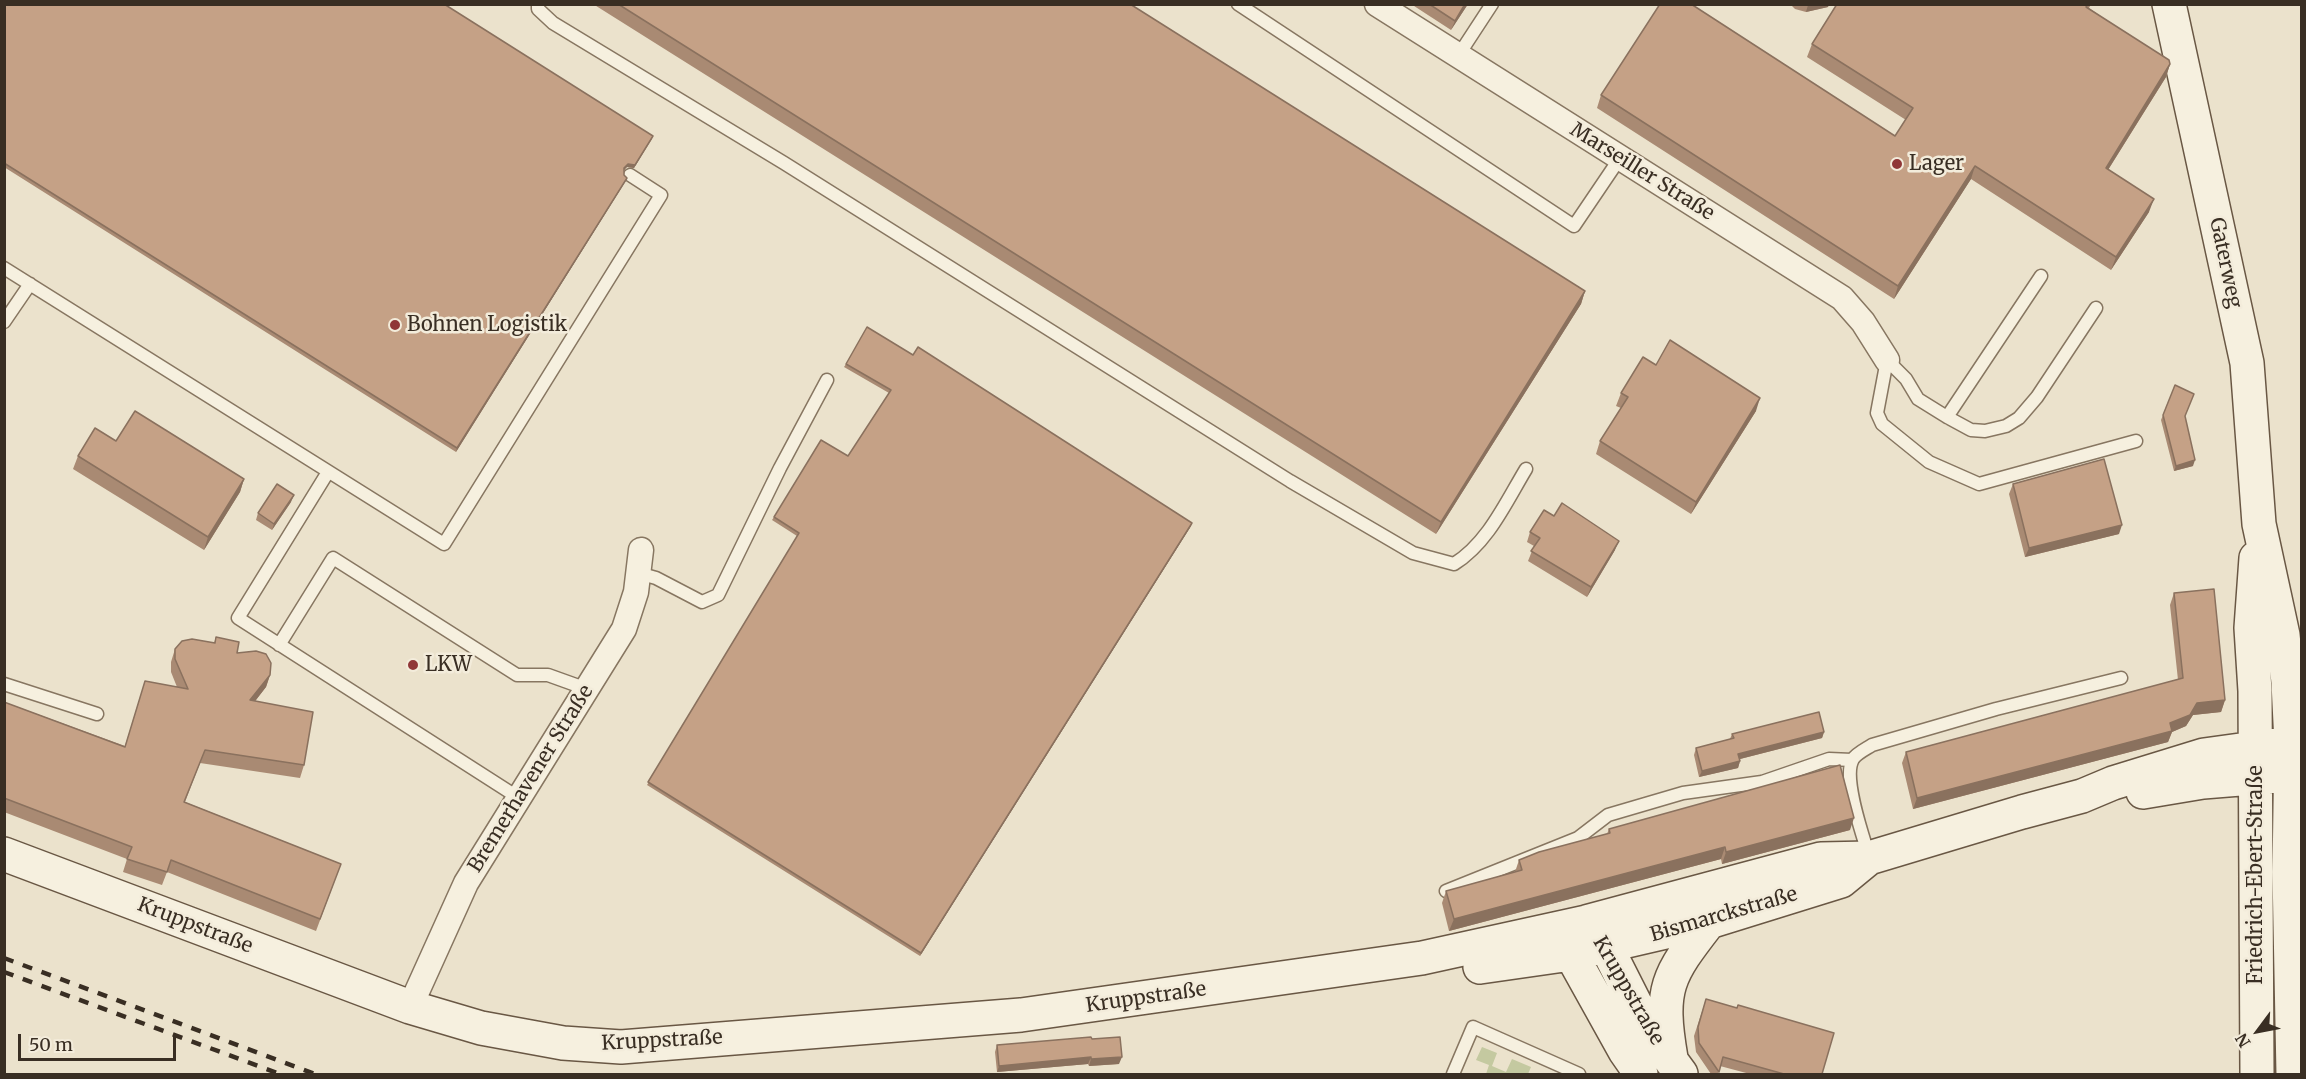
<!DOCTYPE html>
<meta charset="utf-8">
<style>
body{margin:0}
#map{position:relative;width:2306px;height:1079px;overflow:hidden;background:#ebe2cc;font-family:Merriweather,serif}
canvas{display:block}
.frame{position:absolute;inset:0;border:6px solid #392e23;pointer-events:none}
.north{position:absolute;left:2228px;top:1001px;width:60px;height:60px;-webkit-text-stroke:4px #f3ecdb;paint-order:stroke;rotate:238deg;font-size:16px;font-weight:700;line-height:24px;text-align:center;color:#392e23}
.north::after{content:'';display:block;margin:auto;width:21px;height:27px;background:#392e23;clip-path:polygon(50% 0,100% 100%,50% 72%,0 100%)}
.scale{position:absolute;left:18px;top:1034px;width:158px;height:27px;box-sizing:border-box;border:3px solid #392e23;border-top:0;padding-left:8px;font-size:18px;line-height:21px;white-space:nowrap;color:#392e23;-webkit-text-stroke:4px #f3ecdb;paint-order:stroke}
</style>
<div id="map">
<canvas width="2306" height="1079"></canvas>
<div class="frame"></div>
<div class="north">N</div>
<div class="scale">50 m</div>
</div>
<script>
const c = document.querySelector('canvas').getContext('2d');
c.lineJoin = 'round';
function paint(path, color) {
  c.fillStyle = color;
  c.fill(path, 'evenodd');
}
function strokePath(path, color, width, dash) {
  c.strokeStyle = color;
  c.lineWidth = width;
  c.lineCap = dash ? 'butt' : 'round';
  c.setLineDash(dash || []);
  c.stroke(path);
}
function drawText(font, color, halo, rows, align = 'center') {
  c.font = font + ' Merriweather,serif';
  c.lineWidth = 5;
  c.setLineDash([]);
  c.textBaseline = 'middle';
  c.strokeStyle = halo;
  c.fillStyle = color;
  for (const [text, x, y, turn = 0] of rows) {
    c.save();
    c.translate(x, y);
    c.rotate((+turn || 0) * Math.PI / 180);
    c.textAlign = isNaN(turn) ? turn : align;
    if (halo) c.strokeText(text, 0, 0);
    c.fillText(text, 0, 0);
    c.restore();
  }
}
paint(new Path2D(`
 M 1482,1047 L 1497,1053 L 1492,1066 L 1506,1072 L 1512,1059 L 1531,1067 L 1528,1074 L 1486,1074 L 1489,1065 L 1476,1060 Z`), '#c4c9a0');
const lane = new Path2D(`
 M 538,4 L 538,9 L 553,23 L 784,163 L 1290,481 L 1413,553 L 1454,564 C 1488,543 1506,502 1526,469
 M 1238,4 L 1574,226 L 1620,158
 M 1458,56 L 1492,4
 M 4,268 L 444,544 L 661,195 L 630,175
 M 4,322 L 30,284
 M 1887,360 L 1877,413 L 1882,424 L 1929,462 L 1979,484 L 2136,441
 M 1887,360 L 1906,379 L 1918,399 L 1947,417 L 1971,430 L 1985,431 L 2006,426 L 2019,418 L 2037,397 L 2096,308
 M 1947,417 L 2041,276
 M 328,472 L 238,618 L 519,798
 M 638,573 L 656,578 L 702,602 L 718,595 L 780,468 L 827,380
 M 279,645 L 333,558 L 517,675 L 548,675 L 587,689
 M 4,684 L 97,714
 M 1869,856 C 1863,836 1842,777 1853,759 C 1857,753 1866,749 1872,745 L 1996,709 L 2121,678
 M 1446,891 L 1578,838 L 1608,815 L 1683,793 L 1762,782 L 1829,759 L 1852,760
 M 1453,1074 L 1473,1027 L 1579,1074`);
const street = new Path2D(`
 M 1377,4 L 1842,298 L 1863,322 L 1887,360
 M 410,1007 L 466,883 L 624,629 L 636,592 L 641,550`);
const secondary = new Path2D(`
 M 2169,4 L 2247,363 L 2259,524 L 2283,635 L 2288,682 L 2291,743 L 2289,872 L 2293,1074
 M 2256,558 L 2251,628 L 2255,691 L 2257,1074
 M 2143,792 L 2203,782 L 2277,776
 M 4,854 L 410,1007 L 481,1028 L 563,1043 L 621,1047 L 1021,1015 L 1422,958 L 1586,922 L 1821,859 L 1869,858 L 2022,812 L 2082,796 L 2113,783 L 2204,755 L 2291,743
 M 1593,931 L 1606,946 L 1648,1029 L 1681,1074
 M 1577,934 L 1571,954 L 1625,1051 L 1641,1074
 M 1480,967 L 1571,954 L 1709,922 L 1841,881 L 1869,858
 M 1671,1058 C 1659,988 1667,976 1709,922`);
strokePath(lane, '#877661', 15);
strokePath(street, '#877661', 27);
strokePath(secondary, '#695744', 36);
strokePath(lane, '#f6f0df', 12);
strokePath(street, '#f6f0df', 24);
strokePath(secondary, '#f6f0df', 33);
strokePath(new Path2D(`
 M 4,958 L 315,1074
 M 4,972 L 280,1074`), '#392e23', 4.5, [10, 10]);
paint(new Path2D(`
 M 4,4 L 652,139 L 634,168 L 627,167 L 624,170 L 624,175 L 627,178 L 625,182 L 456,452 L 4,167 Z
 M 593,4 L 1130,4 L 1585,291 L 1581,304 L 1436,534 Z
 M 1411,4 L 1468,4 L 1451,30 Z
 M 1829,4 L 1828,7 L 1806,12 L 1795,9 L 1791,5 Z
 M 1837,4 L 2091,4 L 2089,8 L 2170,64 L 2166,77 L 2108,170 L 2149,212 L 2111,270 L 1971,179 L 1894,299 L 1597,108 L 1601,95 L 1895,136 L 1906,120 L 1807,57 L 1812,44 Z
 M 846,364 L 1191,526 L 920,956 L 647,785 L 797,536 L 772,520 L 774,517 L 848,456 L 889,393 L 844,367 Z
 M 1656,365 L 1756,411 L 1691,514 L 1596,454 L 1600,441 L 1621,408 L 1616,406 L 1621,393 Z
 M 2175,385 L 2185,416 L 2193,466 L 2174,471 L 2161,420 Z
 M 116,441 L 244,479 L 240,492 L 204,550 L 73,469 L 78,456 Z
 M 2013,484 L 2119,534 L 2025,557 L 2009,494 Z
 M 291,502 L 272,530 L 256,520 L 258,513 Z
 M 1554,516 L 1615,550 L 1587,597 L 1528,561 L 1534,546 L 1527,542 L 1530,532 Z
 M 2174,593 L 2225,700 L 2221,712 L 2193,715 L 2186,726 L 2172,732 L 2168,742 L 1913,809 L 1902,763 L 1906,752 L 2178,680 L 2170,605 Z
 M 216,637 L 237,653 L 270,675 L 266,687 L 255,701 L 304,765 L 300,778 L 200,763 L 185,802 L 341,864 L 316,931 L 167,872 L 162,885 L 123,872 L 127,859 L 4,812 L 4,702 L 125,746 L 145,681 L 177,687 L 171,672 L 171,662 L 175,649 L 214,643 Z
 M 1824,732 L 1822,738 L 1740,759 L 1740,761 L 1738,768 L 1699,777 L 1694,755 L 1696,748 L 1730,739 L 1732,734 Z
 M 1609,829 L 1850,830 L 1722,864 L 1721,859 L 1449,931 L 1442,903 L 1446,891 L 1515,872 L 1519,860 L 1607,834 Z
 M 1706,999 L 1822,1074 L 1750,1074 L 1720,1066 L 1718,1074 L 1711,1074 L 1696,1052 L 1694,1036 Z
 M 1092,1039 L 1119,1064 L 1089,1066 L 1088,1064 L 997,1072 L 995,1052 L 997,1045 Z`), '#a98a73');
paint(new Path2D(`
 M 1465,4 L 1468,4 L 1451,30 L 1455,21 Z
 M 1811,4 L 1829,4 L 1828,7 L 1806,12 L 1808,5 Z
 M 2170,64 L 2166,77 L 2101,181 L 2106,168 Z
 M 653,136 L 634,168 L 627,167 L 623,171 L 624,168 Z
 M 1975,166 L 1971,179 L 1894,299 L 1898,286 Z
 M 627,178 L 625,182 L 456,452 L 457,448 Z
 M 2154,199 L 2149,212 L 2111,270 L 2116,257 Z
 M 1585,291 L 1581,304 L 1436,534 L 1441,522 Z
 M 1760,398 L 1756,411 L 1691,514 L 1696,502 Z
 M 2195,460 L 2193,466 L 2174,471 L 2176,466 Z
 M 244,479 L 240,492 L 204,550 L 208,537 Z
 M 294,495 L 291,502 L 272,530 L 274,524 Z
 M 1192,523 L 1191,526 L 920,956 L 921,953 Z
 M 2122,525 L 2119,534 L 2025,557 L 2029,548 Z
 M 1619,541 L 1615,550 L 1587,597 L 1591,587 Z
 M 270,675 L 266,687 L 246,713 L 250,700 Z
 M 2225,700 L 2221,712 L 2193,715 L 2186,726 L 2172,732 L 2168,742 L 1913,809 L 1917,798 L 2170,723 L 2197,703 Z
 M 1824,732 L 1822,738 L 1736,760 L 1738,754 Z
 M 1740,761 L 1738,768 L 1699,777 L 1702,771 Z
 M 1854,818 L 1850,830 L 1722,864 L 1726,852 Z
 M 1725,847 L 1721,859 L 1449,931 L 1454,919 Z
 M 1091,1057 L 1088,1064 L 997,1072 L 999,1066 Z
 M 1122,1057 L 1119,1064 L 1089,1066 L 1091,1059 Z`), '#8a715e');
const building = new Path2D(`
 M 4,4 L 444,4 L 653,136 L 635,165 L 628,164 L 624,168 L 624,175 L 627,178 L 457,448 L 4,163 Z
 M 618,4 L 1130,4 L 1585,291 L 1441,522 Z
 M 1429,4 L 1465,4 L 1455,21 Z
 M 1660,4 L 1691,4 L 1895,136 L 1913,108 L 1812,44 L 1837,4 L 2088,4 L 2086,7 L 2169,60 L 2170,64 L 2106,168 L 2154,199 L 2116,257 L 1975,166 L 1898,286 L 1601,95 Z
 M 867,327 L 913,355 L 918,347 L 1192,523 L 921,953 L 648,782 L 799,533 L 774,517 L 821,440 L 848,456 L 891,390 L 846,364 Z
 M 1670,340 L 1760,398 L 1696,502 L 1600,441 L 1628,397 L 1621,393 L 1643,357 L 1656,365 Z
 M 2175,385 L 2194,394 L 2185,416 L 2195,460 L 2176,466 L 2163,415 Z
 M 135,411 L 244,479 L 208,537 L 78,456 L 95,428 L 116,441 Z
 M 2104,459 L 2122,525 L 2029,548 L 2013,484 Z
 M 277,484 L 294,495 L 274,524 L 258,513 Z
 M 1562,503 L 1619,541 L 1591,587 L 1531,551 L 1540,538 L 1530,532 L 1544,510 L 1554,516 Z
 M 2214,589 L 2225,700 L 2197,703 L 2190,715 L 2170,723 L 2172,731 L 1917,798 L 1906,752 L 2183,678 L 2174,593 Z
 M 216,637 L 239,642 L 237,653 L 256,651 L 266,654 L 271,663 L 270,675 L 250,700 L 313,712 L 304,765 L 205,750 L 184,802 L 341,864 L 320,919 L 171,860 L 167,872 L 127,859 L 132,847 L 4,798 L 4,702 L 125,747 L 145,681 L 188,689 L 175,659 L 175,649 L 182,641 L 192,639 L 215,643 Z
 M 1819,712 L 1824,732 L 1738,754 L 1740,761 L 1702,771 L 1696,748 L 1734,738 L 1732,734 Z
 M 1840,765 L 1854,818 L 1726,852 L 1725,847 L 1454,919 L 1446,891 L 1522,870 L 1519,860 L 1539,852 L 1610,833 L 1609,829 Z
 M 1706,999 L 1737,1008 L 1738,1005 L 1834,1033 L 1822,1074 L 1784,1074 L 1723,1057 L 1719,1072 L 1699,1043 L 1698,1027 Z
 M 1091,1037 L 1092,1039 L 1120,1037 L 1122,1057 L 1091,1059 L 1091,1057 L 999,1066 L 997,1045 Z`);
paint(building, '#c5a186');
strokePath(building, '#8a715e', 1.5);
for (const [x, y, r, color] of [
 [1897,164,6,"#903737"],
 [395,325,6,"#903737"],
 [413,665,6,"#903737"]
]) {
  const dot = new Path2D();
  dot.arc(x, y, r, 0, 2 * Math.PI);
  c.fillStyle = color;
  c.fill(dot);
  strokePath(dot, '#f3ecdb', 2);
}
drawText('20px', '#392e23', '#f3ecdb', [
 ["Lager",1909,164],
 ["Bohnen Logistik",407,325],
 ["LKW",425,665]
], 'left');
drawText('20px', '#392e23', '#f3ecdb', [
 ["Marseiller Straße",1642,172,32],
 ["Gaterweg",2225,263,78],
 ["Bremerhavener Straße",531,779,-58],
 ["Friedrich-Ebert-Straße",2256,875,-90],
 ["Bismarckstraße",1724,915,-16],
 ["Kruppstraße",195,926,21],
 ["Kruppstraße",1628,991,60],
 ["Kruppstraße",1146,998,-8],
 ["Kruppstraße",662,1041,-3]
]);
</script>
